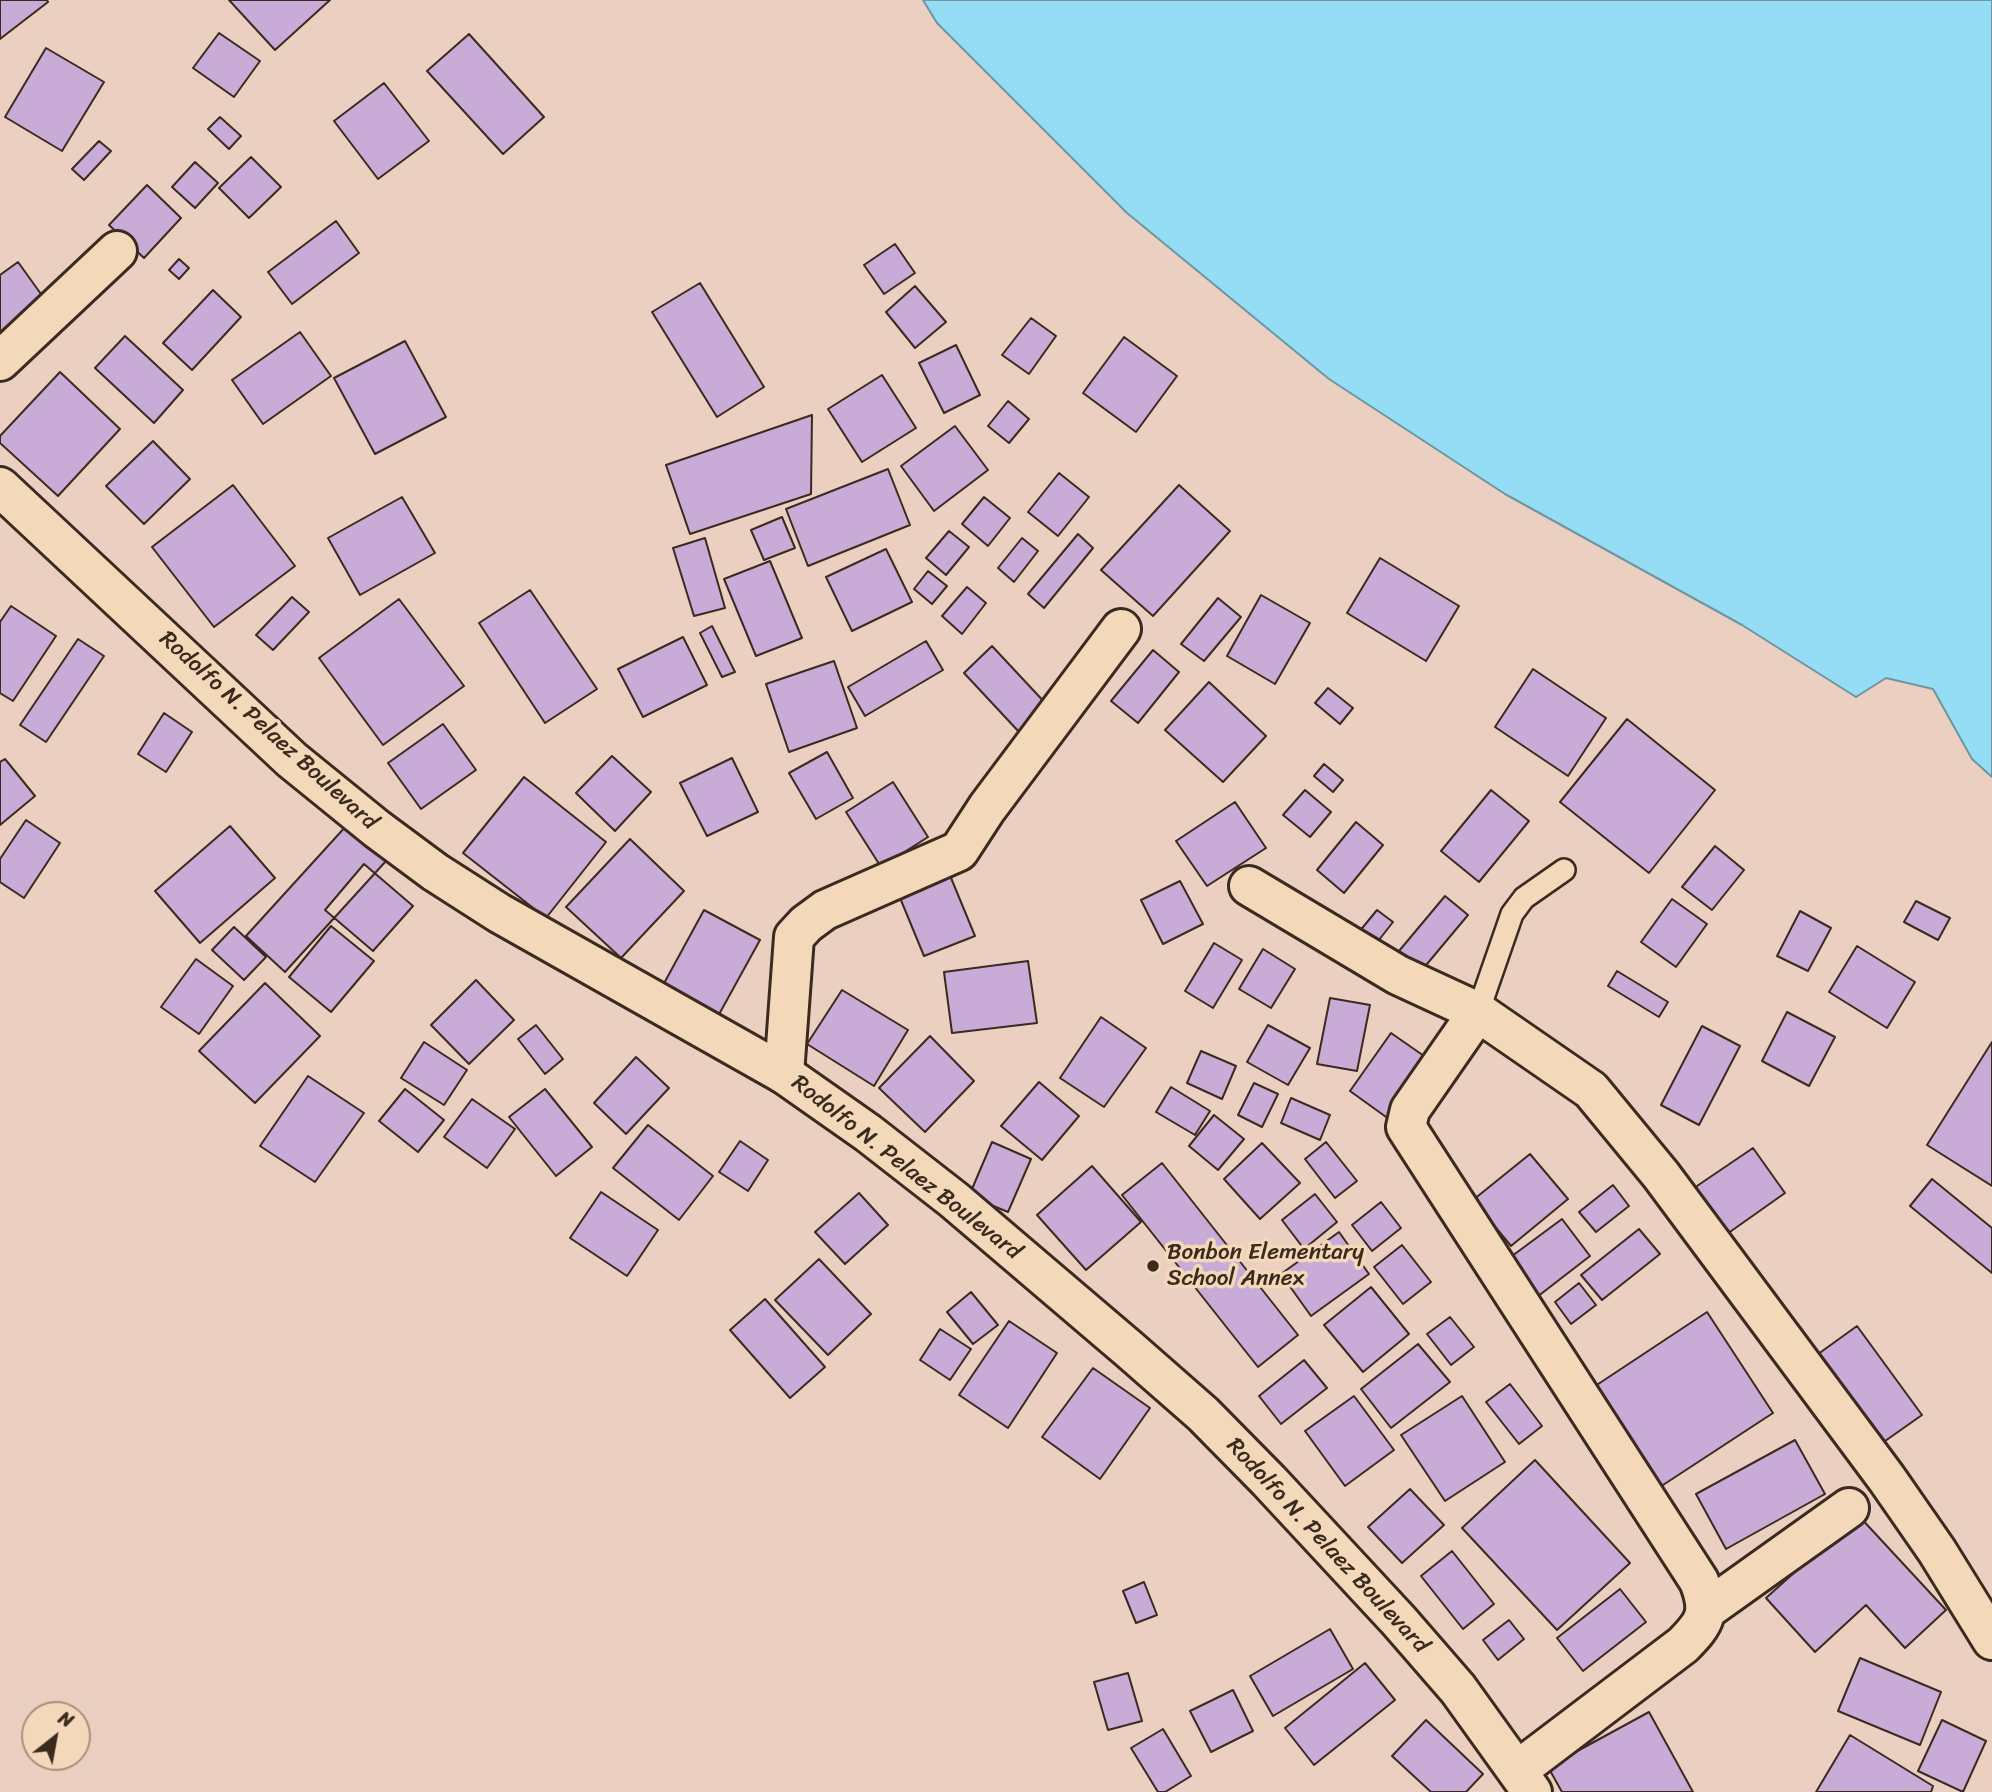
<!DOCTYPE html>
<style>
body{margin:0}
#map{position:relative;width:1992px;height:1792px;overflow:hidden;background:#ebcfc0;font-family:Sriracha,sans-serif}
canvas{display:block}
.north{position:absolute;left:21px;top:1701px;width:70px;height:70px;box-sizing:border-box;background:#f3d8ba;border:2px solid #a9927c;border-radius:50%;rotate:31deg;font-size:19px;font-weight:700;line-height:28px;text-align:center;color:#3b2a1e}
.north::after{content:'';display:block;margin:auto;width:24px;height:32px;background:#3b2a1e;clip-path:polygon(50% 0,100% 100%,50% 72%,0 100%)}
</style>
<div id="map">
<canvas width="1992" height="1792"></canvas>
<div class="north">N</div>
</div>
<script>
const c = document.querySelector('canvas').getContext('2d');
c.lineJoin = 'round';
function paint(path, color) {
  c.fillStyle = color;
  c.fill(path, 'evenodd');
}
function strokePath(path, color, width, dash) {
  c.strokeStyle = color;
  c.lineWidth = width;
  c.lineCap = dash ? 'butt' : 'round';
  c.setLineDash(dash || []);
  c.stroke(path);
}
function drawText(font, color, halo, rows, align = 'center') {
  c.font = font + ' Sriracha,sans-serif';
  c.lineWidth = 7;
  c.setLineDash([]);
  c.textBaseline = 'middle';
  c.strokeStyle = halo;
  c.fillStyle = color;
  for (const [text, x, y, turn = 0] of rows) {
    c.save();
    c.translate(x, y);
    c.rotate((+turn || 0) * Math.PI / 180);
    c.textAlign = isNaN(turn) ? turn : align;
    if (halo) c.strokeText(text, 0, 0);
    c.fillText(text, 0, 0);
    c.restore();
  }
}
const water = new Path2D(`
 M 923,0 L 1992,0 L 1992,777 L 1972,759 L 1933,689 L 1886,678 L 1856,697 L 1742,625 L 1505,494 L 1329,379 L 1127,213 L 937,23 Z`);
paint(water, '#94ddf5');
strokePath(water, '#70959f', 2);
const building = new Path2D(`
 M 0,0 L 47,0 L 48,2 L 0,39 Z
 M 229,0 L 330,0 L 275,50 Z
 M 219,33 L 260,61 L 234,97 L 193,68 Z
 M 469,34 L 544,117 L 503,154 L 427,71 Z
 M 46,48 L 104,82 L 62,151 L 5,117 Z
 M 384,83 L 429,141 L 378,179 L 334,121 Z
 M 220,117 L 241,136 L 229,149 L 208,129 Z
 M 99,141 L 111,151 L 84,180 L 72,169 Z
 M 251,157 L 281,187 L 249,218 L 219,188 Z
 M 195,162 L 218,183 L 195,208 L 172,187 Z
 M 147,185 L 181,218 L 144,258 L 109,225 Z
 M 336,221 L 359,253 L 292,304 L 268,272 Z
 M 895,244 L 915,273 L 884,294 L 864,265 Z
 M 179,259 L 189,268 L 179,279 L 169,270 Z
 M 18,262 L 51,308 L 0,346 L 0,275 Z
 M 700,283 L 764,387 L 717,417 L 652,312 Z
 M 915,286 L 946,322 L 915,348 L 886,312 Z
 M 213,290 L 241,317 L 192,370 L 163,343 Z
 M 1031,318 L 1056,336 L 1029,374 L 1002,355 Z
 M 300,332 L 331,376 L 263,424 L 232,380 Z
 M 125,336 L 183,390 L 154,423 L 95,368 Z
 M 1124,337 L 1177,376 L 1136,432 L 1083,393 Z
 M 405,341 L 446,417 L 375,454 L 334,378 Z
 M 956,345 L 980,395 L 944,413 L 919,363 Z
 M 60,372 L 120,429 L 58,496 L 0,443 L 0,436 Z
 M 882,375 L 916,428 L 862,462 L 828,409 Z
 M 1008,401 L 1029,419 L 1009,443 L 988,426 Z
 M 812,415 L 811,494 L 690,534 L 666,465 Z
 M 955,426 L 988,470 L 934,511 L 901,466 Z
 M 153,441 L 190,479 L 144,524 L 106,486 Z
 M 888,469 L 910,525 L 808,566 L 786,509 Z
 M 1059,473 L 1089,497 L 1058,536 L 1028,512 Z
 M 233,485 L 295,566 L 214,627 L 152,547 Z
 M 1179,485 L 1230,531 L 1153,616 L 1101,570 Z
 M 402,497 L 435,553 L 360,595 L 328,538 Z
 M 984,497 L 1010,518 L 988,546 L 962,524 Z
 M 782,517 L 795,548 L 764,560 L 751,530 Z
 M 949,531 L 969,547 L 946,575 L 926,558 Z
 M 1078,534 L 1093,548 L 1044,608 L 1028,594 Z
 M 705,538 L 725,608 L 694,616 L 673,548 Z
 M 1022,538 L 1038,551 L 1014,582 L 998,568 Z
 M 886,549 L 912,602 L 852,631 L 826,577 Z
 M 1380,558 L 1459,606 L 1426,661 L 1347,613 Z
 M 770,561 L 802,638 L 756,656 L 724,579 Z
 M 928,571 L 947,586 L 932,604 L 914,589 Z
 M 967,587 L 986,603 L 962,634 L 942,616 Z
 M 530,590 L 597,689 L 545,723 L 479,623 Z
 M 1261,595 L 1310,623 L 1275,684 L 1227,656 Z
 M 292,597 L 309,612 L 273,650 L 256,635 Z
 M 1218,598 L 1241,617 L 1204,661 L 1181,644 Z
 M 399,599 L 464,686 L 383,745 L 319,658 Z
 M 11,606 L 56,636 L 13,701 L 0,693 L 0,622 Z
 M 712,626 L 735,672 L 722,677 L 700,633 Z
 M 683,637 L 707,685 L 643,717 L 618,669 Z
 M 78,639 L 104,656 L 46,742 L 20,725 Z
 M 926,641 L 943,670 L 865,716 L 848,687 Z
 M 992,646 L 1048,706 L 1020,733 L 964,673 Z
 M 1153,650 L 1179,672 L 1138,723 L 1111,701 Z
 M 834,661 L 857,728 L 789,752 L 766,684 Z
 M 1533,669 L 1606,718 L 1568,776 L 1495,727 Z
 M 1209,682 L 1266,736 L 1223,782 L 1165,730 Z
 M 1328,688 L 1353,708 L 1340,724 L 1315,703 Z
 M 164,713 L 192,732 L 166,772 L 138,754 Z
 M 1627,719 L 1715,790 L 1649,873 L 1560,802 Z
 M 443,724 L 476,770 L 421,809 L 388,763 Z
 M 827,752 L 853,798 L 816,819 L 789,773 Z
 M 612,756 L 651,792 L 615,831 L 576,793 Z
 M 732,758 L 758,812 L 707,836 L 680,783 Z
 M 5,759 L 35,796 L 0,825 L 0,762 Z
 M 1324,764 L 1343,780 L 1333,792 L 1314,776 Z
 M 524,777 L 606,842 L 546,918 L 463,853 Z
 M 893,782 L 928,837 L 881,867 L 846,812 Z
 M 1305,790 L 1331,812 L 1310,837 L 1283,815 Z
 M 1491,790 L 1529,821 L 1479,882 L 1441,851 Z
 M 1235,802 L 1266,848 L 1207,886 L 1176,841 Z
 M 26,820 L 60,843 L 24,898 L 0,882 L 0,859 Z
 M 1356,822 L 1383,845 L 1344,893 L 1317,870 Z
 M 347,825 L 386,861 L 285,972 L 246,936 Z
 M 230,826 L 275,878 L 200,943 L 155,891 Z
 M 630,839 L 684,891 L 621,958 L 566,907 Z
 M 1715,846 L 1744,870 L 1712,910 L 1682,887 Z
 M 364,864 L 413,906 L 373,951 L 325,910 Z
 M 949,873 L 975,936 L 924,956 L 898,893 Z
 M 1180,881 L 1203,924 L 1163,944 L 1141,900 Z
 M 1445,896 L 1468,915 L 1422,970 L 1399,951 Z
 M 1672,899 L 1707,924 L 1676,967 L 1641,942 Z
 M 1916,901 L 1950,918 L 1938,940 L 1904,922 Z
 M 704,910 L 760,940 L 717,1018 L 662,987 Z
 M 1377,910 L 1393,922 L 1375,945 L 1359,932 Z
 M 1800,911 L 1831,928 L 1808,971 L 1777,956 Z
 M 331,926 L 374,961 L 331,1012 L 289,977 Z
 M 234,927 L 266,957 L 244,980 L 212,950 Z
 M 1214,943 L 1242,960 L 1213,1008 L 1185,991 Z
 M 1857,946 L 1915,982 L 1887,1028 L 1829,992 Z
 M 1263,949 L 1295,969 L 1271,1008 L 1239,989 Z
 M 196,959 L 233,986 L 199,1034 L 161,1007 Z
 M 1028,961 L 1037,1023 L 952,1033 L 944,972 Z
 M 1617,971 L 1668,1002 L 1659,1017 L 1608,986 Z
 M 476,980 L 514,1020 L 469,1064 L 431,1025 Z
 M 265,983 L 320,1036 L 255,1103 L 199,1051 Z
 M 842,990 L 908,1030 L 874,1086 L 807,1044 Z
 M 1330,998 L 1370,1005 L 1357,1071 L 1317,1064 Z
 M 1787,1012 L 1835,1037 L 1809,1086 L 1762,1061 Z
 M 1101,1017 L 1146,1048 L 1104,1107 L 1060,1078 Z
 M 536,1025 L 563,1059 L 545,1074 L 518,1039 Z
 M 1268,1025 L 1310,1048 L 1288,1085 L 1247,1062 Z
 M 1702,1026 L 1740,1046 L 1699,1125 L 1661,1105 Z
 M 1391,1033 L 1434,1063 L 1393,1122 L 1350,1091 Z
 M 930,1036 L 974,1081 L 925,1132 L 879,1088 Z
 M 424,1042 L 467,1070 L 444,1105 L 401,1078 Z
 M 1992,1042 L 1992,1186 L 1927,1145 Z
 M 1201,1051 L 1236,1066 L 1222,1099 L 1187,1083 Z
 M 636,1057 L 669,1088 L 626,1134 L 594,1103 Z
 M 308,1076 L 364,1113 L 315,1182 L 260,1146 Z
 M 1039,1082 L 1079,1116 L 1042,1160 L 1001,1126 Z
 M 1254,1083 L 1278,1094 L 1262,1127 L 1238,1115 Z
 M 1171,1087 L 1210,1111 L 1195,1135 L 1156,1112 Z
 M 405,1089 L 444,1120 L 418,1152 L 379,1121 Z
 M 545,1089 L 592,1147 L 556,1176 L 509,1117 Z
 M 1291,1098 L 1330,1115 L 1320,1140 L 1281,1123 Z
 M 472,1099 L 515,1129 L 487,1168 L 444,1137 Z
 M 1214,1115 L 1244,1139 L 1218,1170 L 1189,1146 Z
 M 648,1125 L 713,1176 L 679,1220 L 613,1168 Z
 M 740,1141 L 768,1160 L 748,1191 L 719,1172 Z
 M 992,1142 L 1031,1159 L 1008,1212 L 969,1196 Z
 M 1326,1142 L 1357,1181 L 1335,1198 L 1305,1159 Z
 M 1262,1143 L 1300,1183 L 1260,1219 L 1224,1179 Z
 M 1753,1148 L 1785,1193 L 1727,1234 L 1694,1188 Z
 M 1530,1154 L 1568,1199 L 1511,1246 L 1473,1200 Z
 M 1162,1163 L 1298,1335 L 1258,1367 L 1122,1195 Z
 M 1092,1166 L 1141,1222 L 1086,1270 L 1037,1215 Z
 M 1932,1179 L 1992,1228 L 1992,1273 L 1910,1206 Z
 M 1613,1185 L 1629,1206 L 1596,1232 L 1579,1212 Z
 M 601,1192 L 658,1230 L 627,1276 L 570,1238 Z
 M 859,1193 L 888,1225 L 845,1264 L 815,1232 Z
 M 1315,1194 L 1337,1222 L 1304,1249 L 1282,1220 Z
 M 1381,1202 L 1401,1228 L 1372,1251 L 1352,1225 Z
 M 1562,1219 L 1590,1256 L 1537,1297 L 1508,1259 Z
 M 1639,1229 L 1660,1254 L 1602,1300 L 1581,1275 Z
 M 1339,1232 L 1369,1274 L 1311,1316 L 1281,1274 Z
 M 1402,1245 L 1431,1282 L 1403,1304 L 1374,1267 Z
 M 819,1259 L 871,1314 L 828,1355 L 775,1300 Z
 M 1579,1283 L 1596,1305 L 1571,1324 L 1555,1302 Z
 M 1371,1287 L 1409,1334 L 1363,1372 L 1324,1325 Z
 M 971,1292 L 998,1325 L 973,1344 L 947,1312 Z
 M 765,1299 L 825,1367 L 790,1398 L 730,1330 Z
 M 1707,1312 L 1773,1413 L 1634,1504 L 1568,1404 Z
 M 1450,1317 L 1474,1347 L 1451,1365 L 1427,1334 Z
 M 1009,1321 L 1057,1353 L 1008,1428 L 959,1395 Z
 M 1857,1326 L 1922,1415 L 1878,1446 L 1814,1357 Z
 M 940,1329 L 971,1349 L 950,1380 L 920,1360 Z
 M 1418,1344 L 1450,1382 L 1391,1428 L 1361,1389 Z
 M 1304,1360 L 1327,1388 L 1281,1424 L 1259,1396 Z
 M 1093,1368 L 1150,1408 L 1100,1479 L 1042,1437 Z
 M 1510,1384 L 1542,1426 L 1519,1444 L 1486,1402 Z
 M 1354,1396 L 1394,1450 L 1345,1486 L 1305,1431 Z
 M 1462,1396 L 1505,1462 L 1445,1501 L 1401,1435 Z
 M 1795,1440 L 1825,1494 L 1726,1549 L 1696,1494 Z
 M 1535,1460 L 1630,1563 L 1557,1630 L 1462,1528 Z
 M 1410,1489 L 1444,1525 L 1402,1563 L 1368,1527 Z
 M 1858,1515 L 1946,1610 L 1905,1648 L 1866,1605 L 1815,1652 L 1766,1598 Z
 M 1452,1551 L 1494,1604 L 1463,1629 L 1421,1576 Z
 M 1144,1582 L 1157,1615 L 1136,1623 L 1123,1591 Z
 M 1620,1589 L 1646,1622 L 1583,1671 L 1557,1638 Z
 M 1509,1620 L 1524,1639 L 1498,1660 L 1483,1640 Z
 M 1330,1629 L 1353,1669 L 1273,1716 L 1250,1676 Z
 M 1860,1658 L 1941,1692 L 1920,1745 L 1838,1711 Z
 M 1365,1663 L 1395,1700 L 1314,1765 L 1285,1728 Z
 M 1128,1673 L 1142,1721 L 1108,1730 L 1094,1682 Z
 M 1233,1690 L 1253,1731 L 1211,1752 L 1190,1711 Z
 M 1649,1712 L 1693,1792 L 1562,1792 L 1548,1767 Z
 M 1426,1720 L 1483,1774 L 1466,1792 L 1431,1792 L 1392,1756 Z
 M 1942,1720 L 1986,1741 L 1963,1792 L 1918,1771 Z
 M 1163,1729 L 1191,1776 L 1165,1792 L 1158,1792 L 1131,1748 Z
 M 1850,1735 L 1933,1786 L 1931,1792 L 1816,1792 Z`);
paint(building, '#c9abd7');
strokePath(building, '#3b2a1e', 2);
const lane = new Path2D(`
 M 1478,1012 L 1512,914 L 1524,898 L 1564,870`);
const street = new Path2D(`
 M 0,361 L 117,251
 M 1249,886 L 1398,975 L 1478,1012 L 1591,1090 L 1661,1175 L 1887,1479 L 1937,1551 L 1992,1640
 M 1478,1012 L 1410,1110 L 1406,1127 L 1699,1581 C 1711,1612 1706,1622 1683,1645 L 1518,1770
 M 784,1074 L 794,937 L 806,924 L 825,910 L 959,851 L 987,808 L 1121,629
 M 1706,1610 L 1849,1508`);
const secondary = new Path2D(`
 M 0,487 L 292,760 L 377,829 L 435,872 L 499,913 L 784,1074 L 868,1133 L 954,1200 L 1130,1350 L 1203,1414 L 1269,1481 L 1399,1621 L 1458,1689 L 1532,1792`);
strokePath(lane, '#3b2a1e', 26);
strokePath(street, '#3b2a1e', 44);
strokePath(secondary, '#3b2a1e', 44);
strokePath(lane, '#f3d8ba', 21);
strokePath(street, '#f3d8ba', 38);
strokePath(secondary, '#f3d8ba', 38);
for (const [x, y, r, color] of [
 [1153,1266,7,"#3b2a1e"]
]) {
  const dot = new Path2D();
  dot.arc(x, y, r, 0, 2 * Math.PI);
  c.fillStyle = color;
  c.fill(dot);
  strokePath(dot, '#f3d8ba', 2.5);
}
drawText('23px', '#3b2a1e', '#f3d8ba', [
 ["Rodolfo N. Pelaez Boulevard",268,731,42],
 ["Rodolfo N. Pelaez Boulevard",906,1168,38],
 ["Rodolfo N. Pelaez Boulevard",1327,1546,47]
]);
drawText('23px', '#3b2a1e', '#f3d8ba', [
 ["Bonbon Elementary",1167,1253],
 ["School Annex",1167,1279]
], 'left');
</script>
